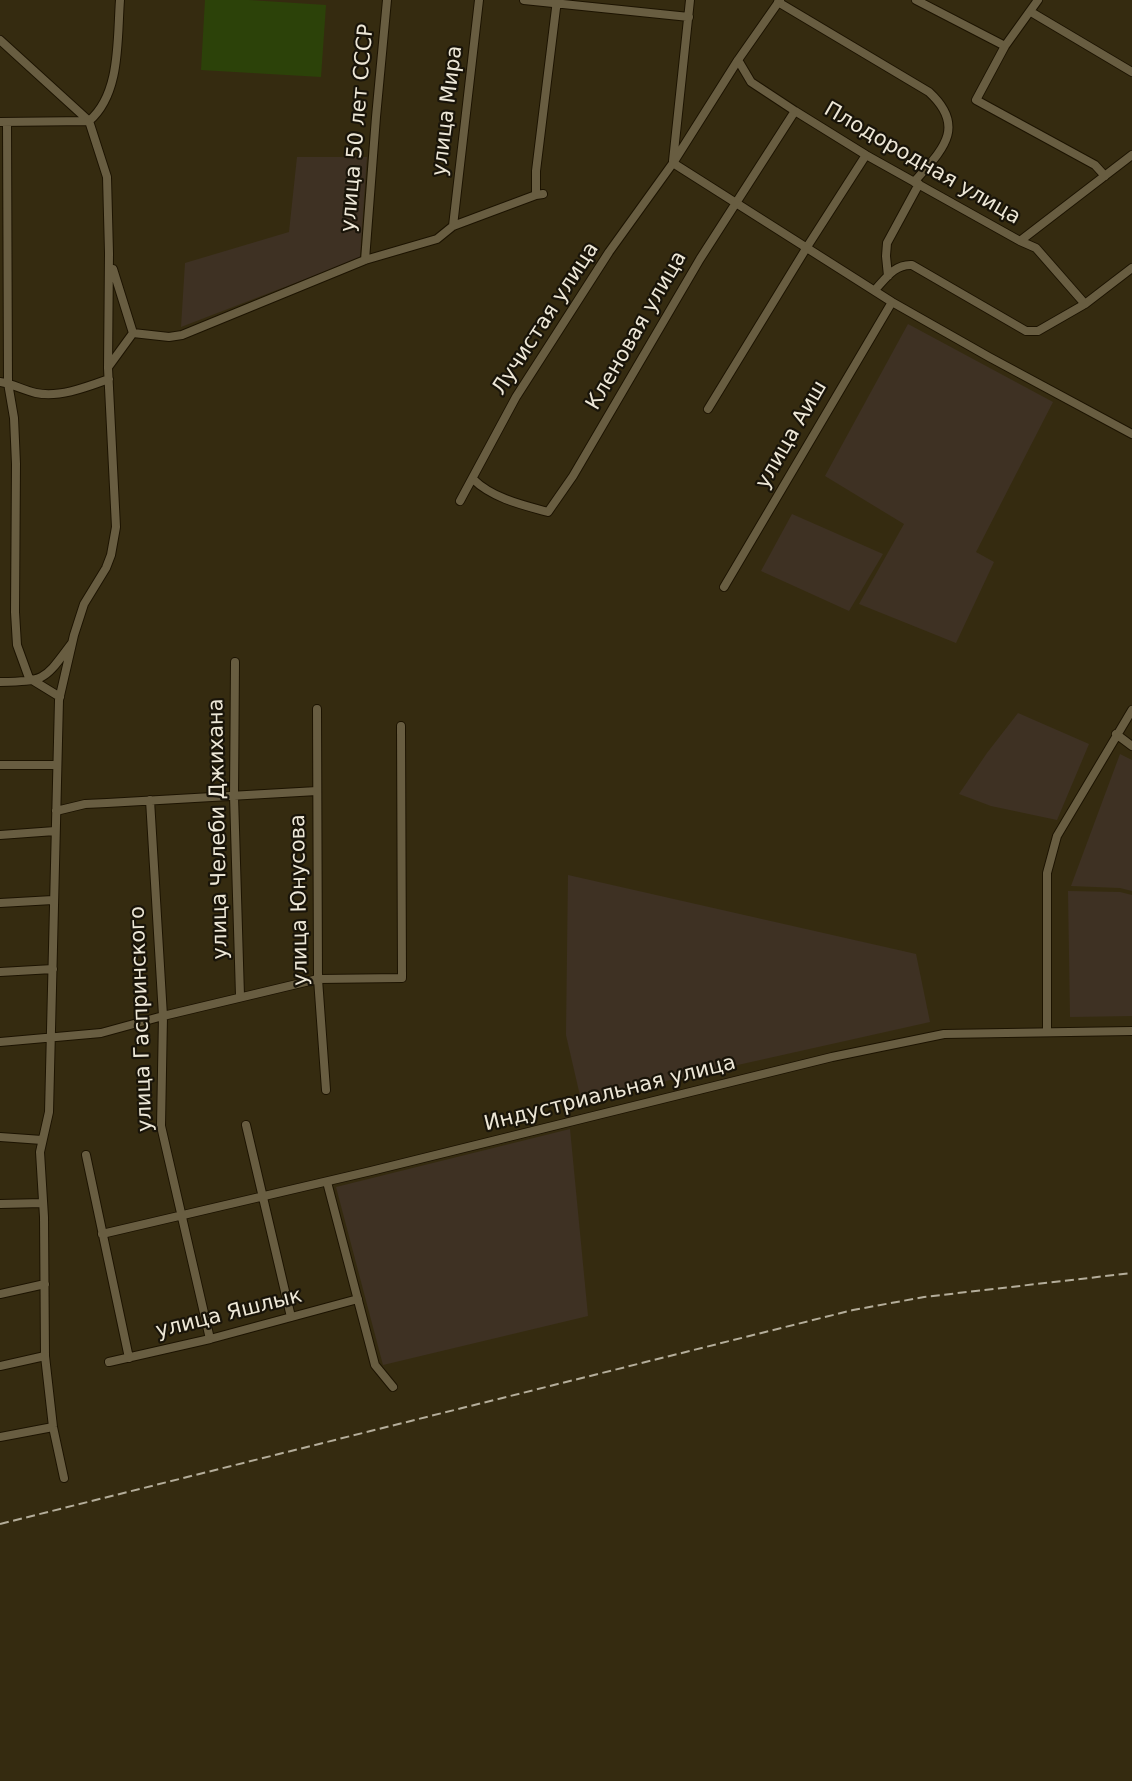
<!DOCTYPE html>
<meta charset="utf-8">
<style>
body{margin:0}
canvas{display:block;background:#352b10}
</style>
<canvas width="1132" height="1781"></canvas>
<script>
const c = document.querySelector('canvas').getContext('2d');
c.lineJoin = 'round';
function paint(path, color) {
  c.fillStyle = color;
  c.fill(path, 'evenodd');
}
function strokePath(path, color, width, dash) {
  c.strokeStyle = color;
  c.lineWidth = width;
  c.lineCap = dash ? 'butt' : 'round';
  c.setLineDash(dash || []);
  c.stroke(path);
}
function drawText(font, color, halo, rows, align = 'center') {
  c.font = font + ' "DejaVu Sans",sans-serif';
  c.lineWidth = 4.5;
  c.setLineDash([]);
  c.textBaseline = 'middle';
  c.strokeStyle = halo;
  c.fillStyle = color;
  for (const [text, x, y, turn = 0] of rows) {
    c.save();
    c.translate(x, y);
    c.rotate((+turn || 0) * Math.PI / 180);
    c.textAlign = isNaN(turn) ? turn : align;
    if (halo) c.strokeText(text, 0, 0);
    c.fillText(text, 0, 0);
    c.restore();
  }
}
paint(new Path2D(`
 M 297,157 L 367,157 L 360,258 L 181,327 L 185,263 L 289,232 Z
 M 908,324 L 1053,402 L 976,552 L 994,562 L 956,643 L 859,604 L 904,524 L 825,476 Z
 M 792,514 L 883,554 L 849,611 L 761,571 Z
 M 1018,713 L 1089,744 L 1057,820 L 991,806 L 959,794 L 987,753 Z
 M 1120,754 L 1132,760 L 1132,891 L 1120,888 L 1071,886 Z
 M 568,875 L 916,954 L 930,1022 L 581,1100 L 566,1035 Z
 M 1068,891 L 1120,892 L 1132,895 L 1132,1016 L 1070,1017 Z
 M 570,1129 L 588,1316 L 383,1365 L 336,1187 Z`), '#3e3123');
paint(new Path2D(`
 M 205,0 L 249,0 L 326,5 L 321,77 L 201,70 Z`), '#2c4209');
const minor = new Path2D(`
 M 524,0 L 689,17
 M 916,0 L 1005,46
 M 1038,0 L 1005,46 L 976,100 L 1095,165 L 1105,176
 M 778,2 L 929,92 C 968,128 941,151 914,182
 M 1031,12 L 1132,72
 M 0,40 L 89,121 L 107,177 L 109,253 L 108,368 L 116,527 L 111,555 L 106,568 L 84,604 L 74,635 L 59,700 L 49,1112 L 40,1152 L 44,1217 L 45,1356 L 53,1427 L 64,1478
 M 738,60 L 751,82 L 795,111 L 866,155 L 1020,241 L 1036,248 L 1085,304
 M 89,121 C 121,94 117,39 120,0
 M 0,122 L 89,121
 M 7,122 L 8,383 L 14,418 L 16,464 L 15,612 L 17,645 L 29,678 L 60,697
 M 673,161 L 690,0
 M 673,163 L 892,302 L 989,357 L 1132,434
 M 536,195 L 536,171 L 557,0
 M 453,226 L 479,0
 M 1020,241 L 1132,155
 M 365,260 L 376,117 L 387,0
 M 113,269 L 133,333
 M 888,276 L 886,256 L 887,243 L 919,184
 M 875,290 C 886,278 895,264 912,265 L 1026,331 L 1038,331 L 1085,304 L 1132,268
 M 109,366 L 133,333 L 169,337 L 182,335 L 365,260 L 437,239 L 453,226 L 536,195 L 543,194
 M 0,382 C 13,384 23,390 36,393 C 59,398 87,387 109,379
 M 708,409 L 807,247 L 866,155
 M 473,479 C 492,498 522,505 548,512 L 573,476 L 700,259 L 795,111
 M 460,501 L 516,397 L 609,252 L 673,163 L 738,60 L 780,0
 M 724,587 L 892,302
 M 235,662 L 234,796 L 240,996
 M 0,682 C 47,681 44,680 72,643
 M 317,709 L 318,979 L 326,1090
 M 1116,734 L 1132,746
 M 0,765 L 57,765
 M 150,800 L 163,1016 L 161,1126 L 210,1339
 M 56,811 L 85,804 L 107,803 L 317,791
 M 0,835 L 55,831
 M 0,903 L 53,900
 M 0,972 L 53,969
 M 1047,1032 L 1047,873 L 1057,836 L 1132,710
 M 0,1042 L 101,1033 L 163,1016 L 318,979 L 402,978 L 401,726
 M 246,1125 L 291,1317
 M 0,1137 L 42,1140
 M 86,1155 L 129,1358
 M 327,1182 L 375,1365 L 393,1387
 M 0,1204 L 43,1203
 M 102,1234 L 371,1171 L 832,1057 L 944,1034 L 1132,1031
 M 0,1294 L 45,1284
 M 109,1362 L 210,1339 L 358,1299
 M 0,1366 L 45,1356
 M 0,1437 L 53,1427`);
strokePath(minor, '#1c1300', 10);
strokePath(minor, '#685d41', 8);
strokePath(new Path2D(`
 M 0,1524 L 853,1310 L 924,1297 L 1132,1273`), '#b4ad9a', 2, [9, 4.5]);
drawText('21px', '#ede7d7', '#191409', [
 ["улица Мира",448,111,-83],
 ["улица 50 лет СССР",358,128,-85],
 ["Плодородная улица",922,164,30],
 ["Лучистая улица",546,319,-57],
 ["Кленовая улица",637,331,-60],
 ["улица Аиш",792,435,-60],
 ["улица Челеби Джихана",219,829,-91],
 ["улица Юнусова",300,900,-91],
 ["улица Гаспринского",142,1019,-92],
 ["Индустриальная улица",610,1094,-14],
 ["улица Яшлык",229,1314,-14]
]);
</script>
